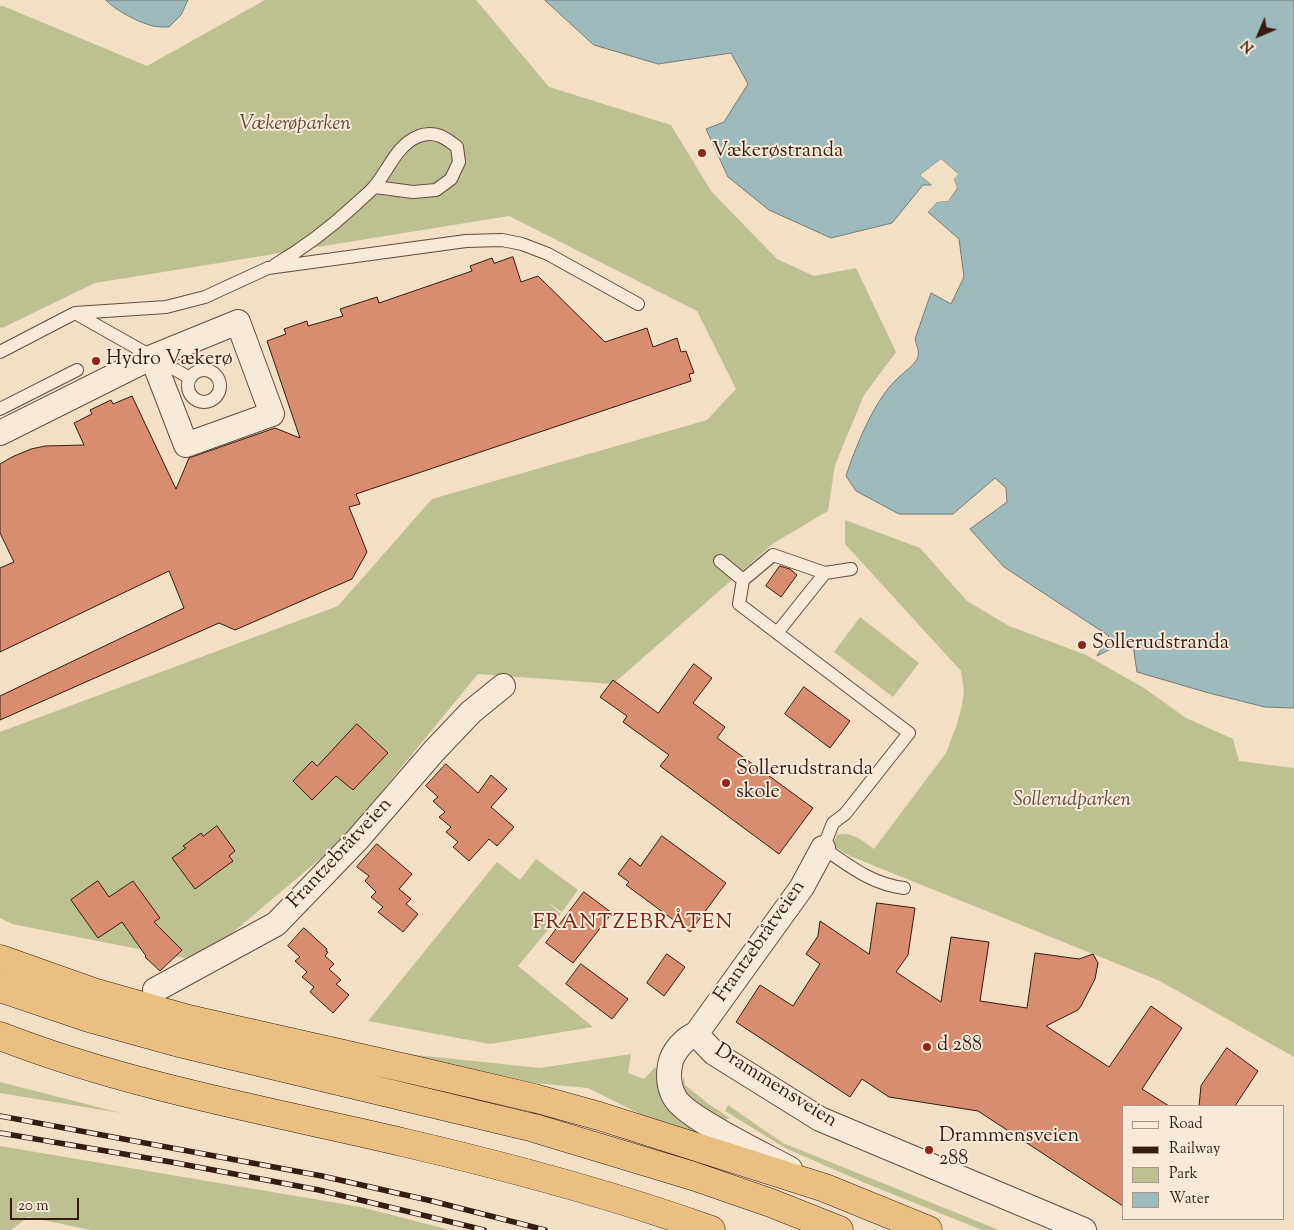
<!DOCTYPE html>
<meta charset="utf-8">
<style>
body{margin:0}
#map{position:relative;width:1294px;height:1230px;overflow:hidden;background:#f2dfc4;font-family:"Sorts Mill Goudy",serif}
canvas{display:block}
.legend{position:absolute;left:1122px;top:1105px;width:162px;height:115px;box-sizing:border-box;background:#f7ead9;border:1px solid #aa9789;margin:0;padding:6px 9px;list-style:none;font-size:15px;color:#361b11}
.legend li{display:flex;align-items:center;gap:10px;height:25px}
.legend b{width:25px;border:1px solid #aa9789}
.north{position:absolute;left:1234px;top:10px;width:50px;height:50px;-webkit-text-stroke:4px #f7ead9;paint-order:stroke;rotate:225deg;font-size:14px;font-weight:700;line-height:20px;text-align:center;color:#361b11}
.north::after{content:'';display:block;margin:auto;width:18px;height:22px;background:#361b11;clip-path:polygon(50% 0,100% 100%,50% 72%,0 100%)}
.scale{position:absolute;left:10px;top:1198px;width:69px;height:22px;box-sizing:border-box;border:2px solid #361b11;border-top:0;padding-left:6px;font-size:15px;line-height:18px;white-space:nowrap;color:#361b11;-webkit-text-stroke:4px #f7ead9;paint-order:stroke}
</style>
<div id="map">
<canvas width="1294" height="1230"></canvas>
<ul class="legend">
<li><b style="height:6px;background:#f7ead9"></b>Road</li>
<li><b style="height:6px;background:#361b11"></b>Railway</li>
<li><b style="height:14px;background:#bdc192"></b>Park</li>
<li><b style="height:14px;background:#9dbbbc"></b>Water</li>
</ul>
<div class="north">N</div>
<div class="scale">20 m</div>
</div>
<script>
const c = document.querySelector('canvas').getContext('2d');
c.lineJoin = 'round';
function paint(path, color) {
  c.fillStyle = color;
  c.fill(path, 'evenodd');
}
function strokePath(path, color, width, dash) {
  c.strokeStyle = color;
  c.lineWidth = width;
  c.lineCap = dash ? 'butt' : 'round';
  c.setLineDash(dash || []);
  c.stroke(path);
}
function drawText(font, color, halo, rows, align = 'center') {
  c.font = font + ' "Sorts Mill Goudy",serif';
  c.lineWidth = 4;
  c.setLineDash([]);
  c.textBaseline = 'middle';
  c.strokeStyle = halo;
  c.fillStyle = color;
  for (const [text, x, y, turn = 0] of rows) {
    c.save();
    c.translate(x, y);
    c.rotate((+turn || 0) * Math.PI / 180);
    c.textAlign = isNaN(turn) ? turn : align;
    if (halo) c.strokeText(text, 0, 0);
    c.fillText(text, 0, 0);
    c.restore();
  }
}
paint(new Path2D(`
 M 265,0 L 476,0 L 549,87 L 671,125 L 711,191 L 777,259 L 814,276 L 856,268 L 896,352 L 864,395 L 835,465 L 828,511 L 774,543 L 613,684 L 478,674 L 340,842 L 199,961 L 12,924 L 0,918 L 0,732 L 338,606 L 432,499 L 707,420 L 736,389 L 697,311 L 509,216 L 95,283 L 2,328 L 0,327 L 0,6 L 3,6 L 147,66 Z
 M 845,520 L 920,548 L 967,601 L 1009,626 L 1086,655 L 1144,688 L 1186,718 L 1233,739 L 1239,761 L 1294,768 L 1294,1057 L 1160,981 L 850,856 L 832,846 L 837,835 C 852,831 863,841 874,849 L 946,753 L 957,724 L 962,705 L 964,691 L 961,671 L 845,544 Z
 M 860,617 L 919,663 L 893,697 L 834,652 Z
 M 536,859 L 578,890 L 562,912 L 548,903 L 561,914 L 518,966 L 593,1027 L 490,1044 L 368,1021 L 497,862 L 520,880 Z
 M 387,1052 L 540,1068 L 631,1054 L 628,1073 L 644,1079 L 655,1067 L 683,1119 L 764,1160 L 668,1128 L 588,1088 L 523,1082 Z
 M 684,1077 L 685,1085 L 710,1105 L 730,1118 L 723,1120 L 692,1104 L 681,1087 Z
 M 0,1082 L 121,1113 L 0,1093 Z
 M 728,1105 L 783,1143 L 999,1230 L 982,1230 L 865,1183 L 785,1148 L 725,1111 Z
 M 0,1146 L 361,1207 L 450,1230 L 91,1230 L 28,1217 L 11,1230 L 0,1230 Z`), '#bdc192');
const water = new Path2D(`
 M 106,0 L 188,0 L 181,15 L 169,27 C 164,27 158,27 153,26 C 140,23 114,10 106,0 Z
 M 545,0 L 1294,0 L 1294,708 L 1265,707 L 1209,693 L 1137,672 L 1132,638 L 1097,656 L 1109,636 L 1004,567 L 970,529 L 1007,502 L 1006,488 L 995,478 L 953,514 L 899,514 L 856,491 L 846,476 C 855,448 873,404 893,383 C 900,375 910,369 916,361 C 921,354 917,347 915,339 L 931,293 L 951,304 L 964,277 L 959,239 L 928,212 L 937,202 L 948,201 L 957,189 L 954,179 L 957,173 L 941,159 L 920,175 L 932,185 L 923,185 L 892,223 L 831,238 L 769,210 L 728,177 L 706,129 L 724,122 L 748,84 L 731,53 L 658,64 L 594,45 Z`);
paint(water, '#9dbbbc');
strokePath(water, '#747b78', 1);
paint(new Path2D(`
 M 941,159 L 958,174 L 954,179 L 957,188 L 948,201 L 937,202 L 926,214 L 926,211 L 935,200 L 946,198 L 954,188 L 951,179 L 954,174 L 941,162 L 924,175 L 934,184 L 934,187 L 930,188 L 932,185 L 920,175 Z`), '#f2dfc4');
const building = new Path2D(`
 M 513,257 L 521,282 L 538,276 L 605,342 L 647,328 L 653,347 L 677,338 L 681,352 L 686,351 L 694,373 L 689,374 L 691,381 L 356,494 L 360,504 L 349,507 L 367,552 L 352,579 L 235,630 L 219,623 L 0,720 L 0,696 L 184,608 L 169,571 L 0,652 L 0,568 L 14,562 L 0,533 L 0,464 L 12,457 L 31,449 L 45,446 L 84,445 L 74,423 L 92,414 L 90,410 L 111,400 L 113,404 L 132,396 L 176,489 L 189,458 L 275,428 L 300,438 L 267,341 L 286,334 L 284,329 L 307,321 L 308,326 L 343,316 L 340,309 L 377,297 L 379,303 L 472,271 L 470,266 L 492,258 L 494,263 Z
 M 780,566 L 790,569 L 797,575 L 781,597 L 766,586 Z
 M 694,664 L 712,678 L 693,703 L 725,727 L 717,738 L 813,808 L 779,854 L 660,766 L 669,755 L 623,722 L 627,716 L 600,697 L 613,680 L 658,713 Z
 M 804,687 L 850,721 L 830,748 L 785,714 Z
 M 357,724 L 388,753 L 353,790 L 336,776 L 312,800 L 293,781 L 312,761 L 317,766 Z
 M 446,764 L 478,793 L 491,775 L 507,789 L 491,807 L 514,827 L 497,846 L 489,839 L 469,861 L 453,847 L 458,842 L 446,832 L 451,827 L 439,817 L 445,812 L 433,801 L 438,797 L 426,786 Z
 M 217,826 L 235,851 L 229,856 L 233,861 L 195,889 L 172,858 L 186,848 L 183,846 L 201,833 L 203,836 Z
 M 662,836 L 726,883 L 690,932 L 626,885 L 629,882 L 618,874 L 630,858 L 640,866 Z
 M 377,844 L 412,874 L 399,889 L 411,899 L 406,904 L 418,914 L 403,932 L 378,912 L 383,907 L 371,897 L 376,892 L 365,881 L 369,876 L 357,867 Z
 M 98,881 L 109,897 L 133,881 L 160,918 L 154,922 L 182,950 L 160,971 L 145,957 L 146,956 L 122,922 L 98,938 L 71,900 Z
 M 584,892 L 612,913 L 573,963 L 546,943 Z
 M 877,903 L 915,908 L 908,955 L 896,972 L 941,1002 L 951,937 L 989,942 L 980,1001 L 1027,1008 L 1035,953 L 1079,959 L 1093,954 L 1098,963 L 1095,979 L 1081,1006 L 1078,1010 L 1046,1026 L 1109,1067 L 1151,1006 L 1182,1028 L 1142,1089 L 1169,1106 L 1123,1106 L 1123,1206 L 978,1111 L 889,1097 L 862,1079 L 850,1097 L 736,1022 L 760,985 L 793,1006 L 820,964 L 806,954 L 818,936 L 820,921 L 869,954 Z
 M 304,928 L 327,949 L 326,951 L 328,952 L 325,956 L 334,964 L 329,969 L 341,980 L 336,984 L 349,995 L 333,1013 L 310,992 L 314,987 L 302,977 L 307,972 L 295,961 L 300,957 L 288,946 Z
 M 667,954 L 685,967 L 664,996 L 647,983 Z
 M 581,964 L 628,999 L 612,1019 L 566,984 Z
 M 1227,1048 L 1258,1071 L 1235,1106 L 1199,1106 L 1201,1086 Z`);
paint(building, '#d88c70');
strokePath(building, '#361b11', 1);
const lane = new Path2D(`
 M 275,265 C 304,248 330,228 355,205 C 361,199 369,193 374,187 C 389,170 396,145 419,136 C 435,130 446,138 457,147 L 459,162 L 451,179 L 436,190 L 413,192 L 375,187
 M 75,313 L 166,307 L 205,297 L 268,268 L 466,241 L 502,240 L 522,244 L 548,254 L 638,304
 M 0,352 L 75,313 L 190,378
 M188 386a16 16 0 1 1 32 0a16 16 0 1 1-32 0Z
 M 0,409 L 77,370
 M 720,561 L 743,580 L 739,604 L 909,733 L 845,814 L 833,823 L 823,848 C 850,866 871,884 904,888
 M 825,573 L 851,569
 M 743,580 L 773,555 L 825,573 L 777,633`);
const street = new Path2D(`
 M 0,433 L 152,357 L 238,322 L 272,414 L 186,445 L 152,357
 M 155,990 L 276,924 L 357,840 L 434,751 L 471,712 L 503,686
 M 696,1034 L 802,887 L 823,848
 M 790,1169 C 767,1156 686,1118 675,1098 C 669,1088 668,1076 670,1065 C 672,1052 685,1038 696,1034 L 714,1053 L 820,1119 L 1084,1230`);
const highway = new Path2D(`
 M 0,959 L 93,992 L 188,1019 L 414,1070 L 534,1098 L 599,1116 L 825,1188 L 928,1230
 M 0,988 L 89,1018 L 183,1044 L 534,1128 L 693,1176 L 771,1203 L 839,1230
 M 0,1036 C 131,1087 270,1111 406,1143 C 509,1167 611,1194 711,1230`);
strokePath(lane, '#654c3e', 14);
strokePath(street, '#654c3e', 26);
strokePath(highway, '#361b11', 29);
strokePath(lane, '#f7ead9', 12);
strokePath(street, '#f7ead9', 24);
strokePath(highway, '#e9c082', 28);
const rail = new Path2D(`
 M 0,1116 L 322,1176 L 432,1201 L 545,1230
 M 0,1133 L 171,1162 L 319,1190 L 484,1230`);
strokePath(rail, '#361b11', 5.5);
strokePath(rail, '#f7ead9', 4, [11]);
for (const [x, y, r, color] of [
 [702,153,5,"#8f2418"],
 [96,361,5,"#8f2418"],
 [1082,645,5,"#8f2418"],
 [726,783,5,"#8f2418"],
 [927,1047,5,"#8f2418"],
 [929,1150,5,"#8f2418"]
]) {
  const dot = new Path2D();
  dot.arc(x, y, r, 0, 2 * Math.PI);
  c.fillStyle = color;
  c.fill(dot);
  strokePath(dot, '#f7ead9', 2);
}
drawText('italic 20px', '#5e4d38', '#f7ead9', [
 ["Vækerøparken",295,126],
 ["Sollerudparken",1072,802]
]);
drawText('20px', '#361b11', '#f7ead9', [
 ["Vækerøstranda",712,153],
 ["Hydro Vækerø",106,361],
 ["Sollerudstranda",1092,645],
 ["Sollerudstranda",736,771],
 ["skole",736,794],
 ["d 288",937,1047],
 ["Drammensveien",939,1138],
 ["288",939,1161]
], 'left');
drawText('20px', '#361b11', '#f7ead9', [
 ["Frantzebråtveien",341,854,-47],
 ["Frantzebråtveien",761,942,-55],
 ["Drammensveien",775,1087,32]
]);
c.letterSpacing = '1px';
drawText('21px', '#7a1f14', '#f7ead9', [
 ["FRANTZEBRÅTEN",633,924]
]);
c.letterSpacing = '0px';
</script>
